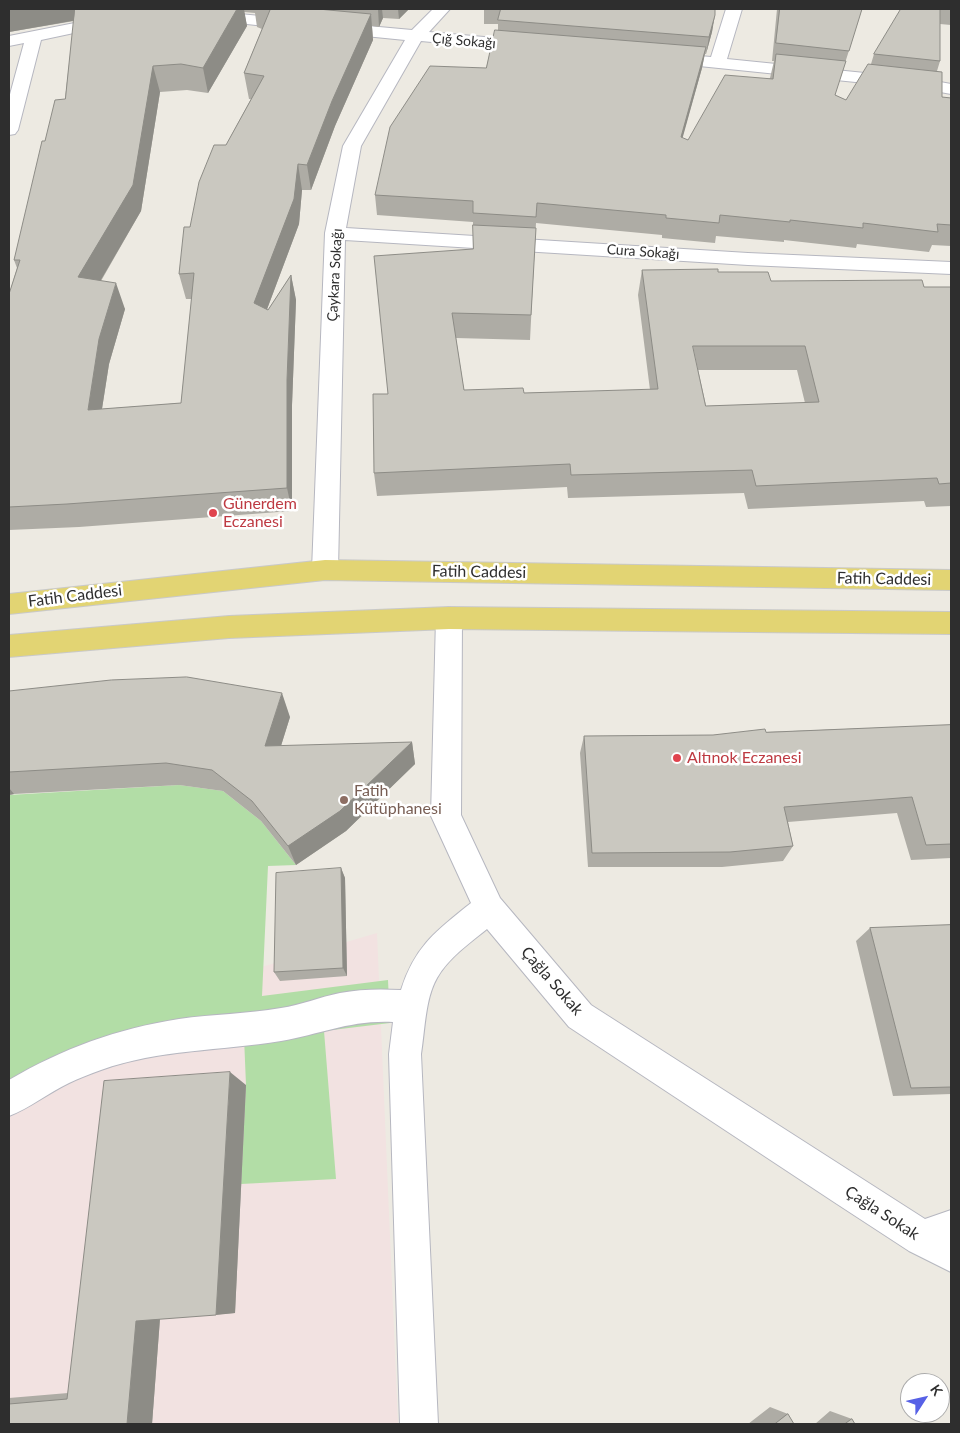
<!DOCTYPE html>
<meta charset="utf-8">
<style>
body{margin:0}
#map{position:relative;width:960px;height:1433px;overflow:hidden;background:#edeae2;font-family:Lato,sans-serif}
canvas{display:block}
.frame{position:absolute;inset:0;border:10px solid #2e2e2e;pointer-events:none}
.north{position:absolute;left:900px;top:1373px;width:50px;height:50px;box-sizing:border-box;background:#fff;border:1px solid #ababab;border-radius:50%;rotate:55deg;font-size:14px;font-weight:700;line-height:20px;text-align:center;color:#2e2e2e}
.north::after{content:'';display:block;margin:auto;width:18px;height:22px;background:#5761e6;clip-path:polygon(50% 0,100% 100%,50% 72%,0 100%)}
</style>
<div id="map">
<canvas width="960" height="1433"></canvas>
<div class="frame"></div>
<div class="north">K</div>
</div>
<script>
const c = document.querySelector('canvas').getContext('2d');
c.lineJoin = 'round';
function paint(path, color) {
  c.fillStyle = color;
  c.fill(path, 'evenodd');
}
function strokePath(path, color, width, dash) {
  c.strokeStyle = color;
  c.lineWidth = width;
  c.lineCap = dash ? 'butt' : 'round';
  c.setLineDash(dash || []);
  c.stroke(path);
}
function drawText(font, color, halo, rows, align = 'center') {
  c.font = font + ' Lato,sans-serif';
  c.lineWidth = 5;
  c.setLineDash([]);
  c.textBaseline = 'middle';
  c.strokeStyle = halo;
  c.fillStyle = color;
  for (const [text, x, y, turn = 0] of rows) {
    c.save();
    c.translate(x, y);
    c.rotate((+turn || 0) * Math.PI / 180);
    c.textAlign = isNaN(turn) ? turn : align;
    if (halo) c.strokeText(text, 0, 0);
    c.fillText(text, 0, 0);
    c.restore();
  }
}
paint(new Path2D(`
 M 377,933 L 398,1424 L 9,1424 L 9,1048 L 68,1024 Z`), '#f2e2e1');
paint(new Path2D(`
 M 179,785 L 223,791 L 261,821 L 296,865 L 268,866 L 262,996 L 388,980 L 390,1023 L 324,1031 L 336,1179 L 241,1184 L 246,1085 L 244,1037 L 97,1059 L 9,1103 L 9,795 Z`), '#b2dda6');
const minor = new Path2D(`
 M 433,9 L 450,9 L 429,32 L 528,41 L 534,42 L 536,46 L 534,50 L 528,51 L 421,41 L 361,146 L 346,228 L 748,253 L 951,262 L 951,274 L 748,265 L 345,240 L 338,570 L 334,577 L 325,580 L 316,577 L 312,570 L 325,233 L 343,146 L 405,40 L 335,33 L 329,31 L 327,28 L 329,25 L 335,23 L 412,30 Z
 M 726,9 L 742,9 L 727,59 L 924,79 L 951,84 L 951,94 L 924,89 L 660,62 L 658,58 L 660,54 L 666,53 L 711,57 Z
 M 208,11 L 292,19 L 298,21 L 300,24 L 298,27 L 292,29 L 202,19 L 200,16 L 202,13 Z
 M 110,16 L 116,18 L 118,21 L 116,24 L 41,40 L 18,130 L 15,134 L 9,135 L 9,98 L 24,43 L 9,46 L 9,36 Z
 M 449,607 L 458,611 L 462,618 L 461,815 L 500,898 L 591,1005 L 925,1219 L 951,1210 L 951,1272 L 909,1251 L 837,1204 L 569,1027 L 487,929 C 470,943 448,958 437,978 C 425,999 425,1030 421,1054 L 438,1424 L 400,1424 L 389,1054 L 393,1022 C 350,1020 322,1034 281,1041 C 221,1051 159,1049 101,1070 C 90,1074 79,1078 69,1083 C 48,1093 30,1108 9,1116 L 9,1080 C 64,1048 116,1029 179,1019 C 213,1014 247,1014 281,1008 C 301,1005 320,997 340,993 C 360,989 381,989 401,990 C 415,946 436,931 471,903 L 431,816 L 436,618 L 440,611 Z`);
const major = new Path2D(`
 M 325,560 L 951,570 L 951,590 L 325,580 L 9,614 L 9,594 Z
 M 449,607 L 951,612 L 951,634 L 449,629 L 229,638 L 9,657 L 9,635 L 229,616 Z`);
strokePath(minor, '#b6b7c0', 2);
strokePath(major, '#c9c9c9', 2);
paint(minor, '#fff');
paint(major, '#e2d473');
paint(new Path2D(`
 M 9,9 L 409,9 L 399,19 L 383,18 L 379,27 L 372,26 L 373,40 L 335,126 L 311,190 L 302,190 L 299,224 L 267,309 L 268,310 L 291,275 L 296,300 L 292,405 L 292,511 L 79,527 L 9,530 L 9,294 L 17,268 L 14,260 L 45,141 L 65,99 L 74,21 L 9,32 ZM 244,12 L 255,13 L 257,27 L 262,29 L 244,73 L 249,99 L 251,99 L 226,145 L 190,227 L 179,274 L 186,299 L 192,299 L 181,403 L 102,409 L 109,364 L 125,309 L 101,281 L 141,211 L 160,92 L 187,90 L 208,93 L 247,26 Z
 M 484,9 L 715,9 L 712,32 L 706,54 L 705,54 L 702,68 L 682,138 L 688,140 L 770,78 L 774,61 L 772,61 L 777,9 L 862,9 L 835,95 L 846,100 L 871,64 L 874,54 L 901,9 L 951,9 L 951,25 L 940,24 L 940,61 L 937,71 L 942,97 L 951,98 L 951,246 L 932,245 L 929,252 L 857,244 L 856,248 L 784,240 L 784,242 L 716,236 L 715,243 L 662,238 L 662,235 L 536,223 L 530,340 L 456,338 L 464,390 L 524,393 L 650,390 L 638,295 L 642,270 L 718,272 L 771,281 L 924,287 L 951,287 L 951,506 L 926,507 L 924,501 L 748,509 L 744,493 L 568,498 L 567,487 L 377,496 L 374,473 L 388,394 L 473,249 L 473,222 L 377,215 L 375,195 L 486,68 L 498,30 L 498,24 L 484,24 ZM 698,370 L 797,370 L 805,403 L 706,406 Z
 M 9,691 L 290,717 L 281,746 L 412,742 L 415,764 L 346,831 L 296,865 L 261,821 L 223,791 L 179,785 L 14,794 L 9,795 Z
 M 951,725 L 951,858 L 911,860 L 897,813 L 788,822 L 793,846 L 783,861 L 722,867 L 588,867 L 580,753 L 584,736 L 713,735 L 766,732 Z
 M 341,868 L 345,878 L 347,976 L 280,981 L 274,972 Z
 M 951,925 L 951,1094 L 893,1096 L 856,941 L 870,928 Z
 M 246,1085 L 235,1313 L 160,1319 L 152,1424 L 9,1424 L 9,1398 L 68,1393 Z
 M 770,1407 L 788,1414 L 794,1424 L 748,1424 Z
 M 830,1411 L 852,1419 L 855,1424 L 815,1424 Z`), '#aeaca5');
paint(new Path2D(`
 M 9,9 L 140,9 L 9,32 Z
 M 237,9 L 244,9 L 247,26 L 208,93 L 203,68 Z
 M 378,9 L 382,9 L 383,18 L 379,27 Z
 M 398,9 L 409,9 L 399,19 Z
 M 371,14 L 373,40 L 335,126 L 311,190 L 307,165 L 332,101 Z
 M 715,15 L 712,32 L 706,54 L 709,37 Z
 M 706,47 L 702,68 L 677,158 L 681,137 Z
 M 153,66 L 160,92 L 141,211 L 88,302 L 78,277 Z
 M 298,164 L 302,190 L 299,224 L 260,328 L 254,303 Z
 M 291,275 L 296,300 L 292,405 L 292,511 L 287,488 L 287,380 Z
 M 116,283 L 125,309 L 109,364 L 98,434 L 88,410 L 99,339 Z
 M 282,693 L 290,717 L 274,768 L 265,746 Z
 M 412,742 L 415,764 L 346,831 L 296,865 L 288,846 Z
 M 9,788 L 14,794 L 9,795 Z
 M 341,868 L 345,878 L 347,976 L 343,968 Z
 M 230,1072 L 246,1085 L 235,1313 L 216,1315 Z
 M 160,1318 L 152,1424 L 127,1424 L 136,1321 Z`), '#8d8c86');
const building = new Path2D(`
 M 75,9 L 237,9 L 203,68 L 181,64 L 153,66 L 133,185 L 78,277 L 116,283 L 99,339 L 88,410 L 181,403 L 194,273 L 179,274 L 184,227 L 190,227 L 199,182 L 214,145 L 226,145 L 264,76 L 244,73 L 270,10 L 267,9 L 318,9 L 371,14 L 332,101 L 307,165 L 298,164 L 294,199 L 254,303 L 268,310 L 291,275 L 287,380 L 287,488 L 67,504 L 9,507 L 9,294 L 20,260 L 14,260 L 42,141 L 45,141 L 55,100 L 65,99 Z
 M 501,9 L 715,9 L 715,15 L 709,37 L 498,20 Z
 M 780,9 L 862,9 L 849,51 L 776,43 Z
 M 901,9 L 940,9 L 940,61 L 874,54 Z
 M 495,30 L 706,47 L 681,137 L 688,140 L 725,75 L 773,79 L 776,54 L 846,61 L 835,95 L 846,100 L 868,64 L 942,72 L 942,97 L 951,98 L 951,225 L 937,224 L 938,232 L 863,223 L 863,228 L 790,220 L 790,222 L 720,215 L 719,223 L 666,218 L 666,215 L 537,203 L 536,217 L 473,213 L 473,201 L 375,195 L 390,127 L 430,66 L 486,68 Z
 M 473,225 L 536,228 L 531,315 L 452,313 L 464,390 L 523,388 L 524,393 L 658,389 L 642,270 L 718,269 L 718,272 L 768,272 L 771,281 L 922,280 L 924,287 L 951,287 L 951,483 L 939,484 L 937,478 L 756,486 L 752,470 L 571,475 L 570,464 L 374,473 L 373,394 L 388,394 L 374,256 L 473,249 ZM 693,346 L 805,346 L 819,402 L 706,406 Z
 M 187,677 L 282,693 L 265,746 L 412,742 L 340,811 L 288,846 L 252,801 L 212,770 L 166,763 L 9,772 L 9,691 L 111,680 Z
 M 951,725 L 951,844 L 926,845 L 912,797 L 784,807 L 793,846 L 730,852 L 592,853 L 584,736 L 713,735 L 765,729 L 766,732 Z
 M 341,868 L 343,968 L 274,972 L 276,873 Z
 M 951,925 L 951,1087 L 911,1088 L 870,928 Z
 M 230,1072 L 216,1315 L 136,1321 L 127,1424 L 9,1424 L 9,1404 L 67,1399 L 104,1081 Z
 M 788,1414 L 794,1424 L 775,1424 Z
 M 852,1419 L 855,1424 L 845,1424 Z`);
paint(building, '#cac8c0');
strokePath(building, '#8d8c86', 1);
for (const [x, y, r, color] of [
 [213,513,5,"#e0444e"],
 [677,758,5,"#e0444e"],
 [344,800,5,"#8d6e63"]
]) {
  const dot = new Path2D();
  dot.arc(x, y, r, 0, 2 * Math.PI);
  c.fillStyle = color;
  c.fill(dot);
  strokePath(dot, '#fff', 2);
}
drawText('14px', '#2e2e2e', '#fff', [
 ["Çığ Sokağı",464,41,5],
 ["Cura Sokağı",643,252,4],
 ["Çaykara Sokağı",335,275,-87]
]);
drawText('16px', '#be3a42', '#fff', [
 ["Günerdem",223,504],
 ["Eczanesi",223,522],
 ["Altınok Eczanesi",687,758]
], 'left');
drawText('16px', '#2e2e2e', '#fff', [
 ["Fatih Caddesi",479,572,1],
 ["Fatih Caddesi",884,579,1],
 ["Fatih Caddesi",75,596,-7],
 ["Çağla Sokak",552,981,49],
 ["Çağla Sokak",882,1213,33]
]);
drawText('16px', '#785e54', '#fff', [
 ["Fatih",354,791],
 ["Kütüphanesi",354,809]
], 'left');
</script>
